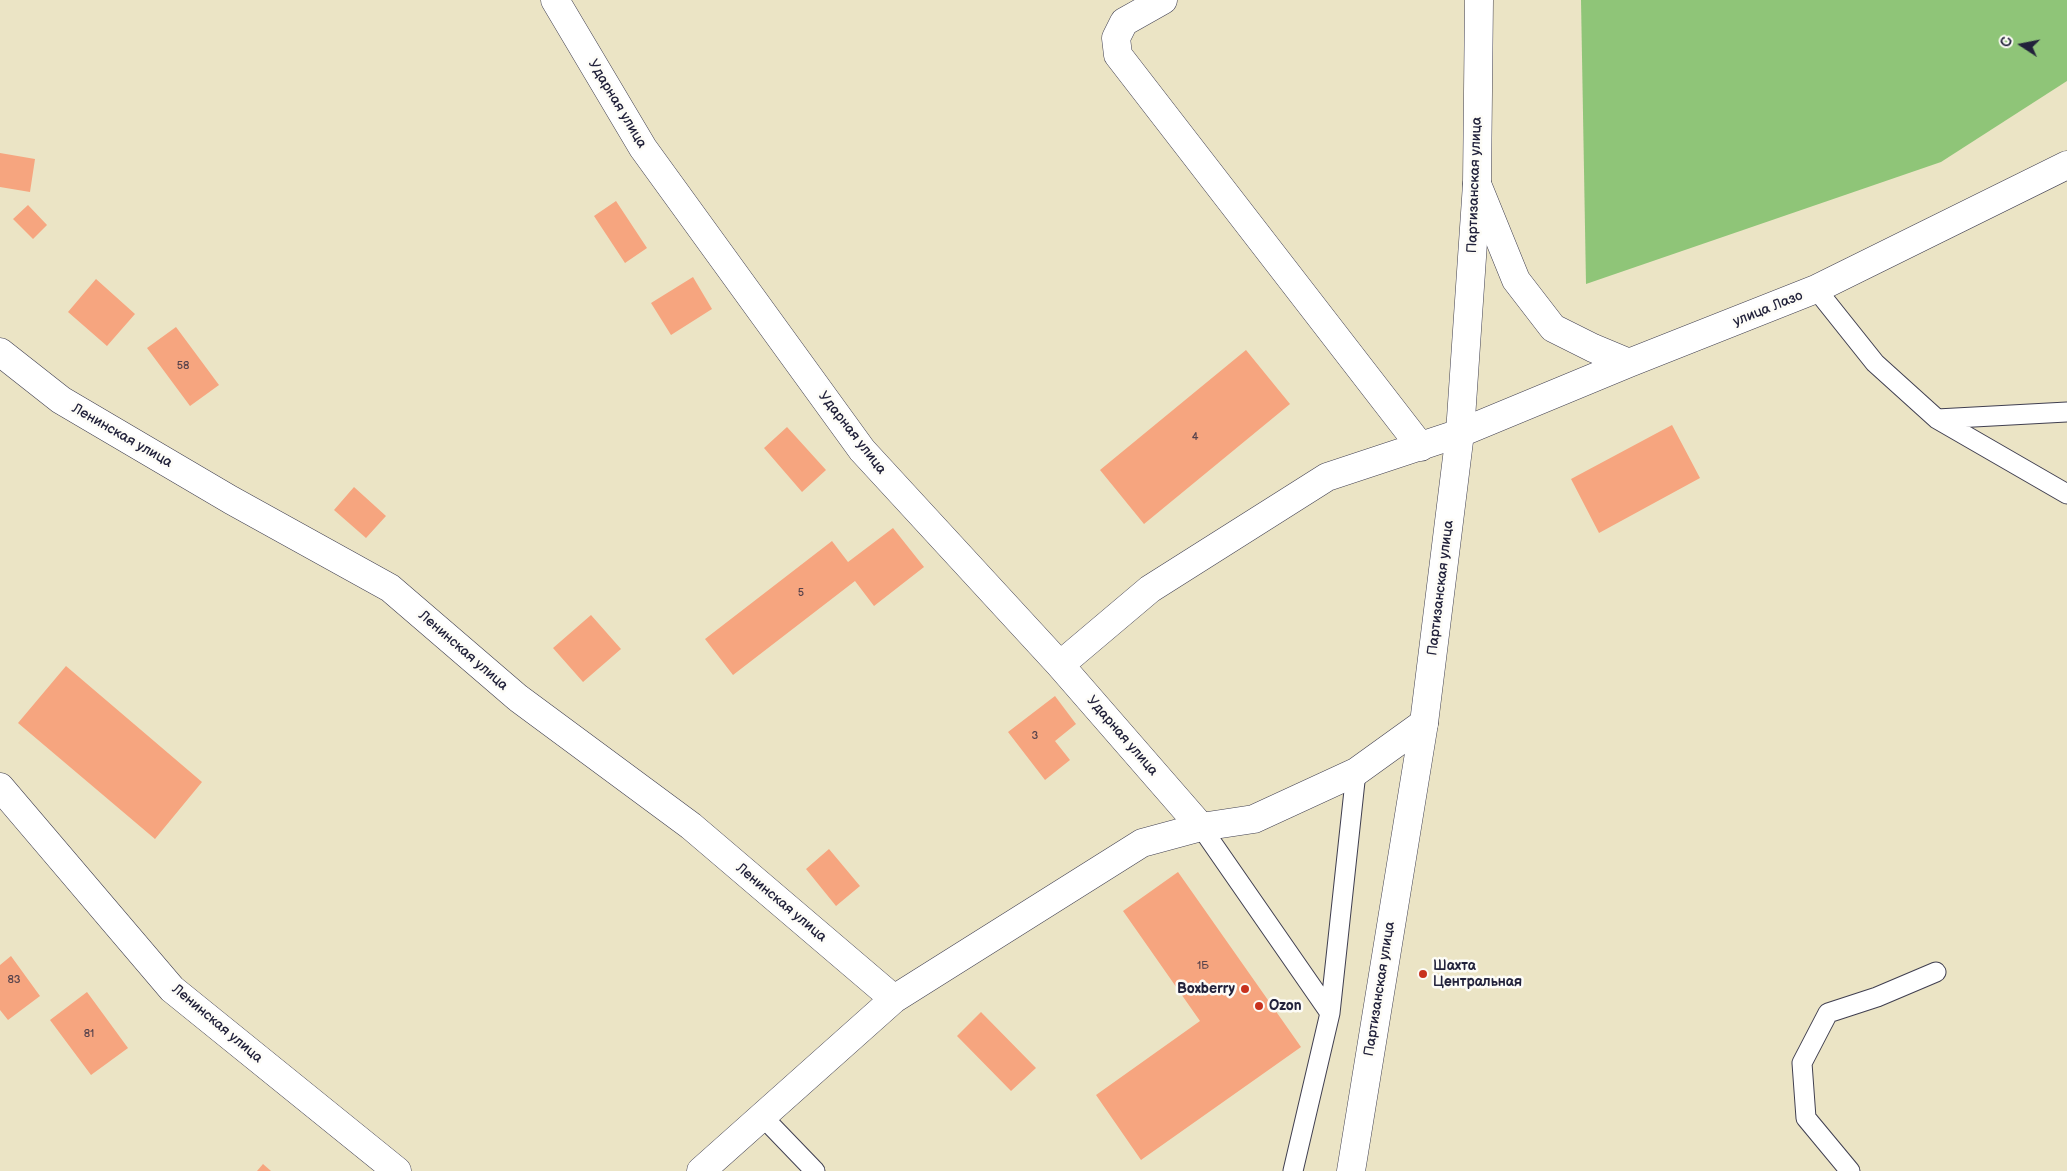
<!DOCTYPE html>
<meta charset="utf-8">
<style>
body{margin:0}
#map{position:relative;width:2067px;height:1171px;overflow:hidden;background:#ebe4c5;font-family:"Balsamiq Sans",sans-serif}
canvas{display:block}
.north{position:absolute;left:1997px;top:20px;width:50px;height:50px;-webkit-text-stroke:4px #fdfcf7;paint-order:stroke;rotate:281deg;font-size:14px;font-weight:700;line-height:20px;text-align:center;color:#22223b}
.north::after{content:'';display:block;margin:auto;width:18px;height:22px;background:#22223b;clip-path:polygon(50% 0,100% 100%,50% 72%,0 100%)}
</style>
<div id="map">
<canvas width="2067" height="1171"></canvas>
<div class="north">С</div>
</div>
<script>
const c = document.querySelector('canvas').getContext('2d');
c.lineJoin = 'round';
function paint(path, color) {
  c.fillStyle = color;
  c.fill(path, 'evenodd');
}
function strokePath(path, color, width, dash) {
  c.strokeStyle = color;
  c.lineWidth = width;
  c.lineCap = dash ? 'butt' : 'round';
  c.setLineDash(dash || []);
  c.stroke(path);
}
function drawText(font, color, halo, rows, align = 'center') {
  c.font = font + ' "Balsamiq Sans",sans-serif';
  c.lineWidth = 5;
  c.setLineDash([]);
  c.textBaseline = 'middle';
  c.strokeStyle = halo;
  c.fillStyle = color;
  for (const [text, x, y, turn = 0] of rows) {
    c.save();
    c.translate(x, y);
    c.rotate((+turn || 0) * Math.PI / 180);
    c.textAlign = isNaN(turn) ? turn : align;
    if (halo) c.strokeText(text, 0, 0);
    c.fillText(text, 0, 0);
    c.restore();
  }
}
paint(new Path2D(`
 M 1581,0 L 2067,0 L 2067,81 L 1941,162 L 1586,284 Z`), '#8fc578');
paint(new Path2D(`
 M 0,153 L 35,159 L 30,192 L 0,187 Z
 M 616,201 L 647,248 L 625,263 L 594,216 Z
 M 28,205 L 47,225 L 33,239 L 13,219 Z
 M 693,277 L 712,309 L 671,335 L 651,303 Z
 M 96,279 L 135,314 L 107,346 L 68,312 Z
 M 176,327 L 219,385 L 190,406 L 147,348 Z
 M 1246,350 L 1290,404 L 1144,524 L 1100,470 Z
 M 1672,425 L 1700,478 L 1599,533 L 1571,479 Z
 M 787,427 L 826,470 L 802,492 L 764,448 Z
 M 354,487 L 386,516 L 366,538 L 334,510 Z
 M 893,528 L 924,567 L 874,606 L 855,581 L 733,675 L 705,639 L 832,541 L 848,562 Z
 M 591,615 L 621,649 L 583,682 L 553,648 Z
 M 66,666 L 202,782 L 155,839 L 18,723 Z
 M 1055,696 L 1076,724 L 1055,741 L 1070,760 L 1045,780 L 1008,732 Z
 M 829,849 L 860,886 L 836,906 L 806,869 Z
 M 1178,872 L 1301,1047 L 1141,1160 L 1096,1095 L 1200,1021 L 1123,911 Z
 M 11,956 L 40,996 L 8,1020 L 0,1010 L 0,965 Z
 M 87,992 L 128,1048 L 91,1075 L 50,1020 Z
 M 981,1012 L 1036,1068 L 1011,1091 L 957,1036 Z
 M 263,1164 L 271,1171 L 257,1171 Z`), '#f6a57f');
const lane = new Path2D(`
 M 1816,289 L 1875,363 L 1937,419 L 2067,494
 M 1937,419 L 2067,412
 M 1201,827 L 1330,1013
 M 762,1116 L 815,1171
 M 1293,1171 L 1330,1013 L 1356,772
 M 1850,1171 L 1806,1118 L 1802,1063 L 1828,1013 L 1877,997 L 1936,972`);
const street = new Path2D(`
 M 555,0 L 643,148 L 862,450 L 1060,665 L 1201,827
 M 1163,0 L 1124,22 L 1116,38 L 1118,55 L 1421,447
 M 0,352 L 61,400 L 231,500 L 390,588 L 518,698 L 691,826 L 894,999
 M 1060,665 L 1150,589 L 1327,477 L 1460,433
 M 0,787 L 172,989 L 397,1171
 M 701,1171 L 894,999 L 1142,843 L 1201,827 L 1254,819 L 1356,772 L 1424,723`);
const secondary = new Path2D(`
 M 1477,184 L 1516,280 L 1553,328 L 1593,348 L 1629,363
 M 1460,433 L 1629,363 L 1816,289 L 2067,165`);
const primary = new Path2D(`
 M 1351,1171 L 1424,723 L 1460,433 L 1477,184 L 1479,0`);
strokePath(lane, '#403f50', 21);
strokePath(street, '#403f50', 29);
strokePath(secondary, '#403f50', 29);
strokePath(primary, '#403f50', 29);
strokePath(lane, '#fff', 19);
strokePath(street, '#fff', 28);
strokePath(secondary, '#fff', 28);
strokePath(primary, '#fff', 28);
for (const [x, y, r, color] of [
 [1423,974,5,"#c8321e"],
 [1245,989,5,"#c8321e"],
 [1259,1006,5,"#c8321e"]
]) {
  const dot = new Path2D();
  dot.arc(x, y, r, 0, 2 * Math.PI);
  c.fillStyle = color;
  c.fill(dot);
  strokePath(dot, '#fdfcf7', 2);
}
drawText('11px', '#57434c', null, [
 ["58",183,366],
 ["4",1195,437],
 ["5",801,593],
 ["3",1035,736],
 ["1Б",1203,966],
 ["83",14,980],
 ["81",89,1034]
]);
drawText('14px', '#22223b', '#fdfcf7', [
 ["Ударная улица",617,104,59],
 ["Партизанская улица",1475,185,-88],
 ["улица Лазо",1768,309,-22],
 ["Ударная улица",852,433,52],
 ["Ленинская улица",122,436,30],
 ["Партизанская улица",1441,588,-83],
 ["Ленинская улица",463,651,41],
 ["Ударная улица",1122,736,49],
 ["Ленинская улица",781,903,40],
 ["Партизанская улица",1380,989,-81],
 ["Ленинская улица",217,1024,40]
]);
drawText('bold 14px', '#22223b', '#fdfcf7', [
 ["Шахта",1433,966],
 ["Центральная",1433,982],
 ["Boxberry",1235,989,"right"],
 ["Ozon",1269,1006]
], 'left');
</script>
